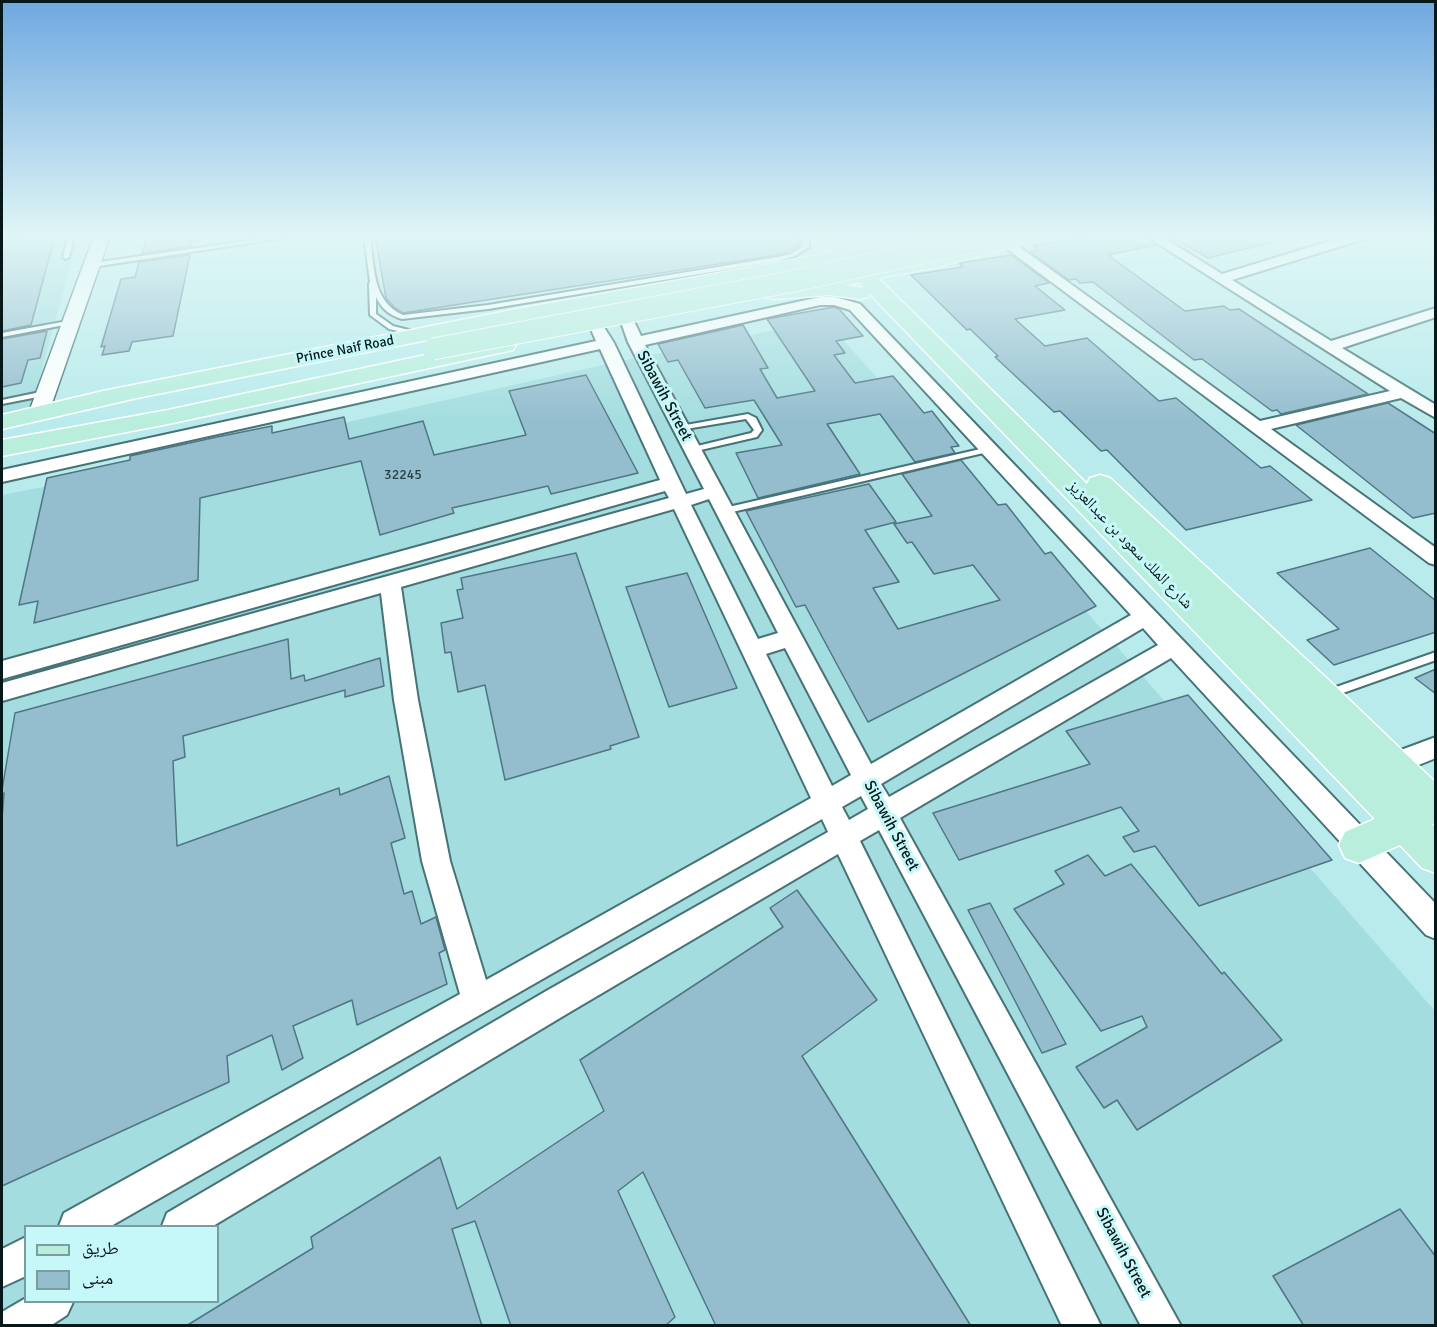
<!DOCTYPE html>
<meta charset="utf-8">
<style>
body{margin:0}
#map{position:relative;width:1437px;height:1327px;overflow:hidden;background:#baebec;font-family:Signika,"Noto Naskh Arabic",sans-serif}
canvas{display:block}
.frame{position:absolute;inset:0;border:3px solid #061819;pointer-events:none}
.legend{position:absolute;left:24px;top:1225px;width:195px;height:78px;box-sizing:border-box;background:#c7f8f9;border:2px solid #7a9e9f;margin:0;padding:8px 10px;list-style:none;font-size:18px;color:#061819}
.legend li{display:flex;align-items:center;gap:12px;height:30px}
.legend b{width:30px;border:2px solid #7a9e9f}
</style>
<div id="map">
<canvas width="1437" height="1327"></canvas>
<div class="frame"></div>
<ul class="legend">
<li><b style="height:8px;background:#b9eedd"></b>طريق</li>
<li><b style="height:16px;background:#94bdce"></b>مبنى</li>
</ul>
</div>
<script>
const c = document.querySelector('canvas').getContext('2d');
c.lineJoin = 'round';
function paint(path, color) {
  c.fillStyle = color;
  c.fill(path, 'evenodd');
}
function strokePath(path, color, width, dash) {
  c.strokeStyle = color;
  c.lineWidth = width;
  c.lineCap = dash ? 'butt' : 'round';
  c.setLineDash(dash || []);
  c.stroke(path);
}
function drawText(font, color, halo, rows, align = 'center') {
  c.font = font + ' Signika,"Noto Naskh Arabic",sans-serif';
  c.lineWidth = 6;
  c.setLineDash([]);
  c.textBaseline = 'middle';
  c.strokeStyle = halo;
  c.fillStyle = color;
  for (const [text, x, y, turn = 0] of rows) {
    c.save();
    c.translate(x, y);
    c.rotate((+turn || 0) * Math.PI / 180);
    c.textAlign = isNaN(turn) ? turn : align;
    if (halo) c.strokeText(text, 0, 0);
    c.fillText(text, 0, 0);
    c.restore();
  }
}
paint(new Path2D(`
 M 2,236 L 82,236 L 70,268 L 31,409 L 2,414 Z
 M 825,320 L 1009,523 L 1435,1011 L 1435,1325 L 2,1326 L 2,495 L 165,463 L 616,362 ZM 26,1226 L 218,1226 L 218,1302 L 26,1302 Z`), '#a4dddf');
const building = new Path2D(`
 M 38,236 L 55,236 L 31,325 L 2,331 L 2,241 Z
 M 147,236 L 193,236 L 191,246 L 142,254 Z
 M 375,236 L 794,236 L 800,245 L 782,254 L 403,313 L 394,307 L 386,298 Z
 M 1095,236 L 1144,236 L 1156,245 L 1108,255 L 1185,311 L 1224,306 L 1230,310 L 1239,309 L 1368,394 L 1281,414 L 1277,410 L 1272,411 L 1202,359 L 1194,360 L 1093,282 L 1080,283 L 1076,279 L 1069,280 L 1030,252 L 1039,250 L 1033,245 Z
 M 1169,236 L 1269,236 L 1270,243 L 1208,258 Z
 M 190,255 L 173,336 L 132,342 L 129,351 L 102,355 L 105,346 L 101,347 L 121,279 L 135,277 L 139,262 Z
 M 1011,255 L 1049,283 L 1035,286 L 1065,310 L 1015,319 L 1045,346 L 1087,338 L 1159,401 L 1176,398 L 1261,468 L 1270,466 L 1312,500 L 1186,530 L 1107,450 L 1101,451 L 1060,411 L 1054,412 L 995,357 L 998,356 L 970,329 L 967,330 L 911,275 L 963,267 L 959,263 Z
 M 834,307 L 839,309 L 863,336 L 836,341 L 845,353 L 834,355 L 855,383 L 893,376 L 924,413 L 932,411 L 959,446 L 951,447 L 955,453 L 915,462 L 880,414 L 827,424 L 860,474 L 758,498 L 736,453 L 782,445 L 754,400 L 705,408 L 678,360 L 668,362 L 658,344 L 743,325 L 768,368 L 760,369 L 777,398 L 815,391 L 767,319 Z
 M 47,331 L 40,358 L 28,360 L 21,383 L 2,387 L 2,339 Z
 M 586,375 L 638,473 L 551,494 L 548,486 L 452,508 L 454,513 L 380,535 L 361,461 L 200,498 L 198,580 L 34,623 L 38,601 L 19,605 L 47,478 L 130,460 L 130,456 L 217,437 L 272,426 L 272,433 L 344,417 L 349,439 L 423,421 L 434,455 L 526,435 L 509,391 Z
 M 1388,403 L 1436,434 L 1436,513 L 1413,518 L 1296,425 Z
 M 961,460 L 998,505 L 1006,504 L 1045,554 L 1051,552 L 1096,606 L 868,722 L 805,605 L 796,607 L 746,511 L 869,484 L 896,522 L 865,530 L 899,582 L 873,588 L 898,629 L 1000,600 L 973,565 L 934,574 L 912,542 L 907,543 L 894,524 L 932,516 L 902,474 Z
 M 1370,548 L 1436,601 L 1436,632 L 1334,665 L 1307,640 L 1339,629 L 1277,573 Z
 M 576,553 L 639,737 L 610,746 L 611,749 L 505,780 L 485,685 L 458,692 L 451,652 L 445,653 L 441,623 L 463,618 L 457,590 L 463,589 L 461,578 Z
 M 687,573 L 737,688 L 669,707 L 626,587 Z
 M 288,639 L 291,679 L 304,675 L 305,681 L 380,658 L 384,686 L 345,697 L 345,690 L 183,736 L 185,757 L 173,761 L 177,846 L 339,788 L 340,795 L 389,776 L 405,838 L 391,843 L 404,894 L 412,891 L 421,924 L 436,917 L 445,950 L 439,953 L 447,984 L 357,1025 L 352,1000 L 293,1026 L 303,1058 L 282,1070 L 272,1035 L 227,1056 L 229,1082 L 2,1186 L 2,819 L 4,793 L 2,794 L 2,790 L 15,713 Z
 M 1436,669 L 1436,694 L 1415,678 Z
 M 1188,695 L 1332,860 L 1199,906 L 1155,846 L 1134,852 L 1123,837 L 1139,831 L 1121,807 L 959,860 L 933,813 L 1090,764 L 1066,731 Z
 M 1088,855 L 1105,876 L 1131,864 L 1222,974 L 1224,972 L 1282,1040 L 1137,1130 L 1117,1100 L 1104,1108 L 1076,1067 L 1147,1027 L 1142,1016 L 1101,1031 L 1014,909 L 1064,884 L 1055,871 Z
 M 797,890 L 877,1000 L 802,1056 L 971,1326 L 716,1326 L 643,1172 L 618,1191 L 675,1317 L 665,1326 L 511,1326 L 475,1221 L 452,1229 L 482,1326 L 186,1326 L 313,1248 L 311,1237 L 440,1157 L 457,1209 L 604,1111 L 580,1060 L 783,927 L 770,908 Z
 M 990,903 L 1066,1044 L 1042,1053 L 968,910 Z
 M 1400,1209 L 1436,1257 L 1436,1326 L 1304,1326 L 1273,1276 Z`);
paint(building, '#94bdce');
strokePath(building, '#4f7685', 1.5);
const service = new Path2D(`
 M 68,236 L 74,236 L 69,257 L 66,259 L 63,257 Z
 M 279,236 L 296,236 L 93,267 L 90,265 L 93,263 Z
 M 364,236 L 370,236 C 374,265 372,302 403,315 L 488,305 L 778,257 L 791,254 L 803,246 L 803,242 L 799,236 L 805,236 L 809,242 L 809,247 L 795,256 L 778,261 L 488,309 L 402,319 C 389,315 382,309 376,297 L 376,314 L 393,326 L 417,332 L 418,333 L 415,335 L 389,329 L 370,315 L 369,284 L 370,282 Z
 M 73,320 L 75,321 L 75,323 L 2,337 L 2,333 Z
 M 45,391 L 49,393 L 48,395 L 2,404 L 2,400 Z
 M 748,414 L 756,418 L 762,430 L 757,437 L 692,452 L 688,450 L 689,448 L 751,433 L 754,430 L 746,419 L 680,430 L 676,428 L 680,426 Z
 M 989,447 L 992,447 L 992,451 L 724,514 L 720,511 L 724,508 Z
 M 1436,652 L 1436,660 L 1326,699 L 1322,698 L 1321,695 L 1322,692 Z`);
const minor = new Path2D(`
 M 1146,236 L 1161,236 L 1222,274 L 1346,236 L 1366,236 L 1364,239 L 1232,280 L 1331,341 L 1436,308 L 1436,317 L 1342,348 L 1436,405 L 1436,418 L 1401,398 L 1271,429 L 1436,548 L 1436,565 L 1429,563 L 999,243 L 1000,240 L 1010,240 L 1260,421 L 1390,391 Z
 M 820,297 L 835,297 L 860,304 L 1436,904 L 1436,939 L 1426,935 L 1171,658 L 900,818 L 1181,1326 L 1141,1326 L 879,830 L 860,841 L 1101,1326 L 1062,1326 L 838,854 L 570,1012 L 213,1226 L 162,1226 L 167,1213 L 548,990 L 828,832 L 822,819 L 111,1226 L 59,1226 L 64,1213 L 460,994 L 422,861 L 394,700 L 381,593 L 2,701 L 2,683 L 669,498 L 665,491 L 2,679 L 2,661 L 660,480 L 600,349 L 2,482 L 2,470 L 596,341 L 590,327 L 597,323 L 602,324 L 614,343 L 686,494 L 704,489 L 628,342 L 621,322 L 623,319 L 633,319 L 641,336 ZM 820,305 L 834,305 L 850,310 L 1131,615 L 871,764 L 645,345 ZM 709,499 L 778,633 L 758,639 L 691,505 ZM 674,509 L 811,798 L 486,980 L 450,861 L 418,700 L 401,587 ZM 1143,628 L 1158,645 L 889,797 L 881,784 ZM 785,648 L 851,775 L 832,786 L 766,654 ZM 861,796 L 868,809 L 849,820 L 842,807 Z
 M 1436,737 L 1436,758 L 1391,776 L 1382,773 L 1379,765 L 1382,757 Z
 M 26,1237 L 26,1276 L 2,1287 L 2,1249 Z
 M 26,1298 L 26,1302 L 73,1302 L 67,1315 L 50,1326 L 2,1326 L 2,1312 Z`);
const tertiary = new Path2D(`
 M 94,236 L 110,236 L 49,412 L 46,416 L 32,416 L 29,412 Z`);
const primary = new Path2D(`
 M 816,236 L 836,236 L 849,250 L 912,236 L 946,236 L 944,240 L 859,259 L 868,268 L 935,256 L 1008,236 L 1039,236 L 1037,240 L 937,267 L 878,278 L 1087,484 L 1090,478 L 1100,475 L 1110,478 L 1335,686 L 1436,783 L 1436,825 L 1431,823 L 1436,828 L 1436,873 L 1422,868 L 1400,845 L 1359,863 L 1345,858 L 1339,845 L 1345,832 L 1375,819 L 870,294 L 868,297 L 861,299 L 830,295 L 773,299 L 766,297 L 763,293 L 766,289 L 773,287 L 831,283 L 829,280 L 832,276 L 849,272 L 841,263 L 517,322 L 137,398 L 2,429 L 2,415 L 103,391 L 517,309 L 831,253 ZM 859,282 L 864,288 L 845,285 Z
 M 505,338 L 513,340 L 516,345 L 513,350 L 168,424 L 2,456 L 2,440 L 168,410 Z`);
strokePath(service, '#467375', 4);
strokePath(minor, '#467375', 4);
strokePath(tertiary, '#467375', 3);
strokePath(primary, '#fff', 3);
paint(service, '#fff');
paint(minor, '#fff');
paint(tertiary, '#fff');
paint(primary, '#b9eedd');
const primaryBridge = new Path2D(`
 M 433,349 L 789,282 L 1001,236`);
strokePath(primaryBridge, '#fff', 23, []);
strokePath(primaryBridge, '#b9eedd', 21);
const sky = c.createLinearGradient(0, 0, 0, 422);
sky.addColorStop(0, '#6ea8e0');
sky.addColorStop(0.56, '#e0f6f6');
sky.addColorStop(1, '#e0f6f600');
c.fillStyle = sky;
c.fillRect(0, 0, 1437, 422);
drawText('14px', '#061819', '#c7f8f9', [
 ["Prince Naif Road",345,350,-11]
]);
drawText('14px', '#2a4146', null, [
 ["32245",403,475]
]);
drawText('16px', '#061819', '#c7f8f9', [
 ["Sibawih Street",664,396,62],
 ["شارع الملك سعود بن عبدالعزيز",1130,545,46],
 ["Sibawih Street",891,826,62],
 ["Sibawih Street",1123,1253,62]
]);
</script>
